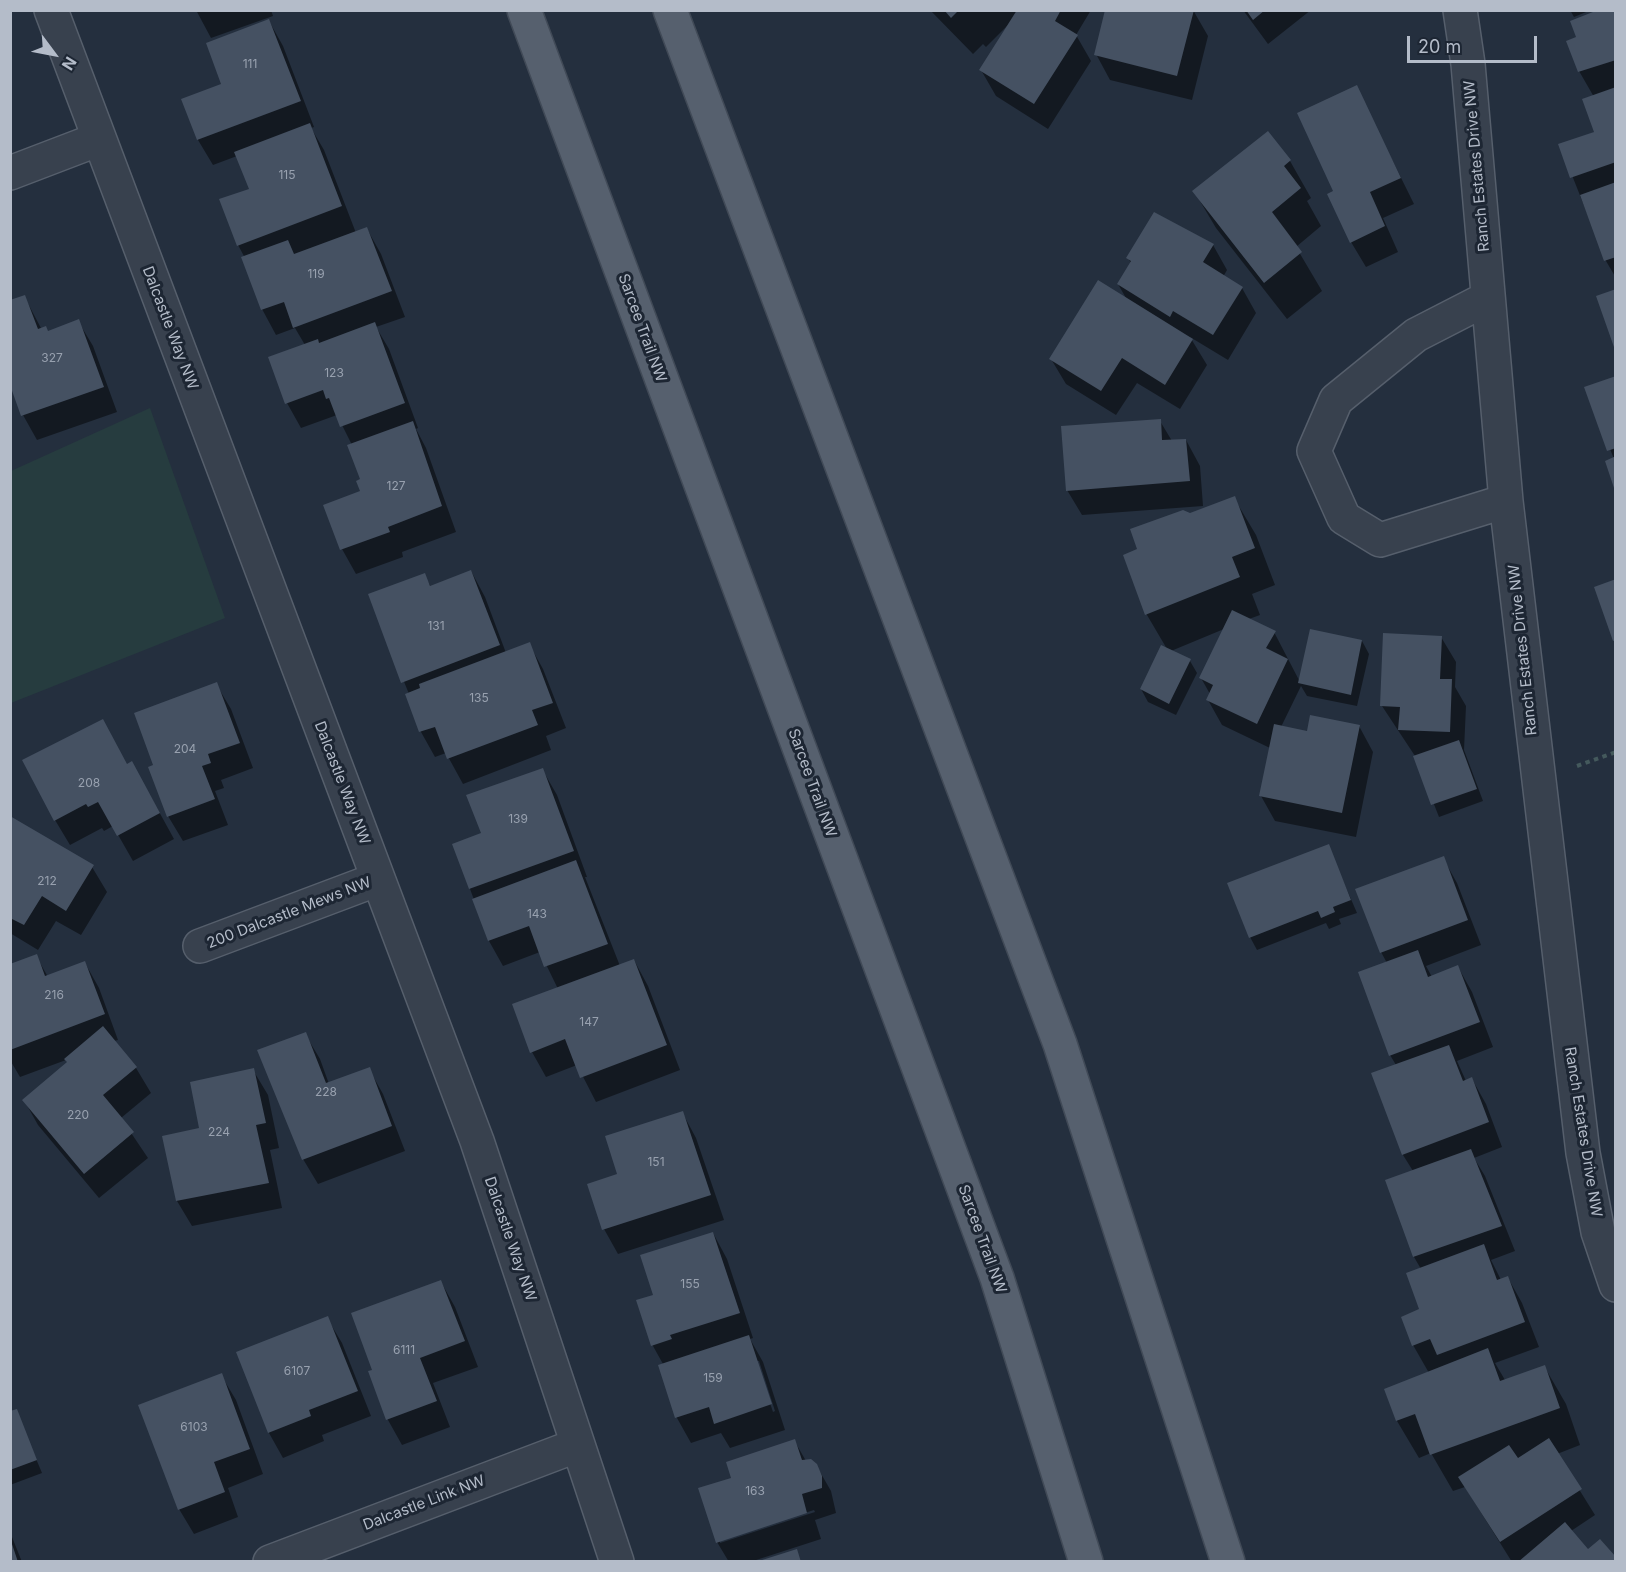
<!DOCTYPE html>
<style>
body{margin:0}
#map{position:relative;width:1626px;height:1572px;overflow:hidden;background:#242f3e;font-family:Inter,sans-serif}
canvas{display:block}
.frame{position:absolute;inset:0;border:12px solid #b4bcc9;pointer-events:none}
.north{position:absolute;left:24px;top:24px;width:60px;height:60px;-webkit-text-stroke:4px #1d2633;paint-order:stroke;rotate:122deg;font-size:16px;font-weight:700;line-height:24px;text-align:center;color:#b4bcc9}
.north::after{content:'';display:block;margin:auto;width:21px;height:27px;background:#b4bcc9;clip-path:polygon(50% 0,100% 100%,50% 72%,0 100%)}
.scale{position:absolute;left:1407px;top:36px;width:130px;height:27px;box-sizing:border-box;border:3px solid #b4bcc9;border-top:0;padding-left:8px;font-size:18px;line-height:21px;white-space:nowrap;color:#b4bcc9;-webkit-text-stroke:4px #1d2633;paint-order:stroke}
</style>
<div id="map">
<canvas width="1626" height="1572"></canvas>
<div class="frame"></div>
<div class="north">N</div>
<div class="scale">20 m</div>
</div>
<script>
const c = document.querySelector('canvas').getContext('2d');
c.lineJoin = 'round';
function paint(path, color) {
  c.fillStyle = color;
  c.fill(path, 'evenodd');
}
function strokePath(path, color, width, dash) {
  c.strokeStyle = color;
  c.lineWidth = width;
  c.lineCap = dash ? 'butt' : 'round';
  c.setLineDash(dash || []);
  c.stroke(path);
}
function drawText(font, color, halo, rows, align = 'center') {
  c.font = font + ' Inter,sans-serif';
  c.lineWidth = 6;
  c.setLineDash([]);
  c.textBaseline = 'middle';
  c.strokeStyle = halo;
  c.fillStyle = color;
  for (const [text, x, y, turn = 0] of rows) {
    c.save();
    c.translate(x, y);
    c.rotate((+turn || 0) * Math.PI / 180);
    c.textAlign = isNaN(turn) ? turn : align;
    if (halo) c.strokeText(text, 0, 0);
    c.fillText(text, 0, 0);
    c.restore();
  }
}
paint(new Path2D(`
 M 150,408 L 225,618 L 11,703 L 11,471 Z`), '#263c3f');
paint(new Path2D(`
 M 196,10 L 271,10 L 273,16 L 211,38 Z
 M 930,10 L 1091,10 L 1076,35 L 1091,61 L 1048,129 L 996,96 L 981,70 L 1008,25 L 986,47 L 983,44 L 973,54 Z
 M 1193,10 L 1208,36 L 1192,100 L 1110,80 L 1096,54 Z
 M 1243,10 L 1311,10 L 1268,44 Z
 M 1570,10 L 1591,10 L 1574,17 Z
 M 1616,10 L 1616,278 L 1606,261 L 1560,145 L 1595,132 L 1594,97 L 1579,71 L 1578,38 Z
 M 269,21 L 283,46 L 314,127 L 311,128 L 324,150 L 356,233 L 367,229 L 381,254 L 405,317 L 376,327 L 389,349 L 418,428 L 416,429 L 426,448 L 456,532 L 402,552 L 403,557 L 356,574 L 342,549 L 362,491 L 362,479 L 352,445 L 337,415 L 301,428 L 287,403 L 305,345 L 295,328 L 276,335 L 262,309 L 245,258 L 238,245 L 251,190 L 237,156 L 213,165 L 198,140 L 183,100 L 223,85 Z
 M 1356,87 L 1414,204 L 1383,218 L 1398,252 L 1366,267 L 1351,242 Z
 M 1290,161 L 1311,198 L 1307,201 L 1321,226 L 1296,247 L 1322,291 L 1287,319 L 1216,228 L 1194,191 Z
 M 1213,245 L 1227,270 L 1223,277 L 1242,288 L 1256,313 L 1228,360 L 1190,337 L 1207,365 L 1180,409 L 1137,383 L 1116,415 L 1066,384 L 1051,359 L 1127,300 L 1118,284 L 1131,263 L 1128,258 Z
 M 24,296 L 42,330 L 48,332 L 78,321 L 93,346 L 117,412 L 37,440 L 23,415 Z
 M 1616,377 L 1616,487 L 1614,459 L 1586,388 Z
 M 1160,421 L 1172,441 L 1186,440 L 1200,466 L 1203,506 L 1082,515 L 1067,490 Z
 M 1234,498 L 1256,535 L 1275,585 L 1252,594 L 1260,615 L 1249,619 L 1274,632 L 1300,682 L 1362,641 L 1369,654 L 1357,706 L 1307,696 L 1301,686 L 1281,727 L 1308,732 L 1359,726 L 1373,752 L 1356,837 L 1275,821 L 1261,796 L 1270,748 L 1222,725 L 1208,700 L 1210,694 L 1201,678 L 1224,629 L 1171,651 L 1190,661 L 1197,673 L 1176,715 L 1148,702 L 1141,689 L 1167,649 L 1147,615 L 1124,556 L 1139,550 L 1190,514 Z
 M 471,571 L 485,597 L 506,653 L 529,644 L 543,669 L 566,728 L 546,736 L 551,750 L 463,784 L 446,753 L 435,757 L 421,732 L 407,695 L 409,694 L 369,595 L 424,575 L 431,587 Z
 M 1441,637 L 1456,662 L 1455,687 L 1466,706 L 1464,750 L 1483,801 L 1439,817 L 1415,756 L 1382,706 Z
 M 216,684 L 231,709 L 253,768 L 221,780 L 224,788 L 215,791 L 228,825 L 183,841 L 168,816 Z
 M 127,766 L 146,788 L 174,839 L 133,861 L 113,826 L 104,831 L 102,828 L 70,845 L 55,820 Z
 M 542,769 L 557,795 L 587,877 L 585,877 L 620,966 L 634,960 L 648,986 L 680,1070 L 596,1102 L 577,1065 L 546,1077 L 532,1052 L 558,989 L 540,952 L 503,966 L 489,941 L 454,845 L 482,834 Z
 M 10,818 L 92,867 L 107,892 L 81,935 L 56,921 L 38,950 L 10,933 Z
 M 1328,846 L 1357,913 L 1339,919 L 1341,924 L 1329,929 L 1326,923 L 1257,950 L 1250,937 Z
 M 1443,858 L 1457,883 L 1481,945 L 1426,966 L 1432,977 L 1458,967 L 1472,992 L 1493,1047 L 1457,1061 L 1466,1081 L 1472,1079 L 1486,1104 L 1502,1147 L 1474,1158 L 1485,1176 L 1515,1251 L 1491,1260 L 1501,1280 L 1508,1278 L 1522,1303 L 1539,1347 L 1495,1363 L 1505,1380 L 1544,1366 L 1566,1404 L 1580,1445 L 1557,1454 L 1595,1515 L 1571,1531 L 1588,1551 L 1616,1562 L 1512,1562 L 1465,1487 L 1453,1491 L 1431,1453 L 1419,1458 L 1397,1421 L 1386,1390 L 1429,1373 L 1413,1345 L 1421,1310 L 1421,1269 L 1414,1257 L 1387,1180 L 1413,1171 L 1403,1155 L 1373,1074 L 1396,1065 L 1390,1055 L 1387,963 L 1381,952 Z
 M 36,956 L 48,977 L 85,963 L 99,988 L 118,1040 L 114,1041 L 136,1068 L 151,1093 L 121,1118 L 148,1158 L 99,1198 L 38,1125 L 24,1100 L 68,1063 L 66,1060 L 20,1077 L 10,1060 L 10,965 Z
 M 305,1034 L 320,1059 L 329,1084 L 369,1069 L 383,1094 L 405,1151 L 318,1184 L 303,1159 Z
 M 253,1070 L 268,1095 L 279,1148 L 270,1150 L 282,1208 L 192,1226 L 177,1201 L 164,1137 L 201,1129 Z
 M 682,1112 L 696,1138 L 724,1220 L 618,1254 L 604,1229 L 619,1175 Z
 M 713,1233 L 727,1259 L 753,1338 L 750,1339 L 763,1362 L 785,1430 L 730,1448 L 721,1433 L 691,1443 L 677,1418 L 659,1366 L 663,1364 L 653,1346 L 638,1301 L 655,1296 ZM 756,1361 L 759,1361 L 775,1411 L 773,1412 Z
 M 441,1282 L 455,1307 L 478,1367 L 433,1383 L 450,1427 L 402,1445 L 388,1420 L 370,1372 L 374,1371 Z
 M 327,1318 L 342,1343 L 371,1416 L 322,1435 L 324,1441 L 283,1458 L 269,1433 L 238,1353 Z
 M 221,1375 L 236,1400 L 263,1474 L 228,1488 L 238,1517 L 194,1534 L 179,1509 Z
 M 16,1411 L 42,1473 L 10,1485 L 10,1413 Z
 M 794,1440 L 806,1461 L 816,1465 L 831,1491 L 836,1513 L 815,1520 L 821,1539 L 750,1562 L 729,1562 L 717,1542 L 733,1478 ZM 814,1510 L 815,1512 L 720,1543 L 720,1540 Z
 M 10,1532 L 22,1562 L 10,1562 Z`), '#0007');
paint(new Path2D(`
 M 944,10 L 959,10 L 951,18 Z
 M 1017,10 L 1061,10 L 1055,21 L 1078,35 L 1034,104 L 979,70 Z
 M 1105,10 L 1194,10 L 1177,76 L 1094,55 Z
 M 1246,10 L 1265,10 L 1253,20 Z
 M 1598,10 L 1616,10 L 1616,60 L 1578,72 L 1566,41 L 1576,37 L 1570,21 Z
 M 269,19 L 301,101 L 197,140 L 181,99 L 221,84 L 206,43 Z
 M 1357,85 L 1401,178 L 1370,192 L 1385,226 L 1350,243 L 1327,194 L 1333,191 L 1297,113 Z
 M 1616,87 L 1616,162 L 1570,178 L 1558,144 L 1594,132 L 1582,99 Z
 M 310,123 L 342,206 L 237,246 L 219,199 L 249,189 L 234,152 Z
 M 1268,131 L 1291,160 L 1284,166 L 1301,188 L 1272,212 L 1302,252 L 1264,283 L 1192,191 Z
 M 1616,182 L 1616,257 L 1604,261 L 1580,195 Z
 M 1154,212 L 1214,244 L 1203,262 L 1243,287 L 1213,335 L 1173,311 L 1170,317 L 1117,284 L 1131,261 L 1126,258 Z
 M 367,227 L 392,291 L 293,328 L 284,302 L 261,310 L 241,257 L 288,240 L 294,254 Z
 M 1098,280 L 1193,339 L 1165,385 L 1122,358 L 1101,391 L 1049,359 Z
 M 1616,289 L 1616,350 L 1615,350 L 1596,296 Z
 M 25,295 L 38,329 L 46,326 L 48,331 L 79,319 L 104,387 L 21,416 L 10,385 L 10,300 Z
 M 375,322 L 405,403 L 340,427 L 329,398 L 326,399 L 323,390 L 285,404 L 268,357 L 318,339 L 319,343 Z
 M 1616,376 L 1616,448 L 1607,451 L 1584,387 Z
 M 1161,419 L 1162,440 L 1186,439 L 1190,481 L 1066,491 L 1061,426 Z
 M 413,421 L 442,506 L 388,527 L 390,532 L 340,550 L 323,505 L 360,491 L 356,481 L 360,479 L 347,445 Z
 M 1616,456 L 1616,491 L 1615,491 L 1605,461 Z
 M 1235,496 L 1255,548 L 1232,557 L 1240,577 L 1145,615 L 1123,555 L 1137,549 L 1130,529 L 1183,510 L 1190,513 Z
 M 471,570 L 500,645 L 401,683 L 368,594 L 425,573 L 430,586 Z
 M 1616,579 L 1616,640 L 1613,641 L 1594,587 Z
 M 1232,610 L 1276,631 L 1266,648 L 1288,659 L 1257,724 L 1206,700 L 1213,685 L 1199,678 Z
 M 1310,629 L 1362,640 L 1351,695 L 1298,683 Z
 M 1383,633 L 1442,636 L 1440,679 L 1452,679 L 1450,732 L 1398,730 L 1400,707 L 1380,706 Z
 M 530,642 L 553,703 L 532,710 L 538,725 L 447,759 L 435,727 L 419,732 L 405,694 L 420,688 L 419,684 Z
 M 1161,645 L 1191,659 L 1169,704 L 1140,689 Z
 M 217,682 L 240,743 L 208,754 L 211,763 L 202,766 L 215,799 L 167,817 L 148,767 L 153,765 L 134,713 Z
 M 1310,715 L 1360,725 L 1342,813 L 1259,796 L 1274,724 L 1307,731 Z
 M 103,719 L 127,764 L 132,761 L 160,813 L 117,836 L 98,802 L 88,807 L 86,804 L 54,821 L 22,760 Z
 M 1459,740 L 1477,789 L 1431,805 L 1413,756 Z
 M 543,768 L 574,851 L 469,889 L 452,844 L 481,833 L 466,795 Z
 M 10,816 L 94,865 L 66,911 L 42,896 L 24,925 L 10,918 Z
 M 1329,844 L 1351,900 L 1333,907 L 1335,912 L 1321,918 L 1318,911 L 1249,938 L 1227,883 Z
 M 1444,856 L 1468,920 L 1380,953 L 1355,889 Z
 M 576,860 L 608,944 L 544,967 L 529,926 L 488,941 L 472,899 Z
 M 1418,950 L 1428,977 L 1458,965 L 1480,1022 L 1389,1056 L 1358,972 Z
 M 37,954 L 45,976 L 85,961 L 105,1014 L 10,1050 L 10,964 Z
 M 634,959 L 667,1045 L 580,1078 L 565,1039 L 530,1053 L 512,1004 Z
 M 103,1026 L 137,1067 L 103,1095 L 134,1132 L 84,1174 L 22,1100 L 67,1062 L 64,1059 Z
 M 306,1032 L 326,1083 L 370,1067 L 392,1126 L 302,1160 L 257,1050 Z
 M 1449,1045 L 1463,1081 L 1472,1077 L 1489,1122 L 1402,1155 L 1371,1073 Z
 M 254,1068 L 266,1123 L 256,1125 L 269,1183 L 176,1201 L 162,1136 L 199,1128 L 190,1082 Z
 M 683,1111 L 711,1195 L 602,1230 L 587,1184 L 617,1174 L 605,1136 Z
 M 1471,1149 L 1502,1226 L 1413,1257 L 1385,1180 Z
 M 713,1232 L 740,1313 L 670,1335 L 672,1339 L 651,1346 L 636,1300 L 653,1295 L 640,1255 Z
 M 1484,1244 L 1497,1280 L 1508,1276 L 1525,1322 L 1437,1355 L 1430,1339 L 1412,1346 L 1401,1317 L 1419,1309 L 1406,1273 Z
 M 441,1280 L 465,1341 L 420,1358 L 437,1401 L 386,1420 L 368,1371 L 372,1370 L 351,1313 Z
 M 328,1316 L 358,1391 L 309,1410 L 311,1416 L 268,1433 L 236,1352 Z
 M 749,1335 L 772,1404 L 714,1424 L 709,1407 L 675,1418 L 658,1365 Z
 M 1488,1348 L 1500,1381 L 1545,1365 L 1560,1408 L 1430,1455 L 1415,1414 L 1396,1421 L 1384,1389 Z
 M 222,1373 L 250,1449 L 214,1462 L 225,1492 L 178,1510 L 138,1405 Z
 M 17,1409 L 37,1460 L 10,1470 L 10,1411 Z
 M 1549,1438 L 1582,1489 L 1500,1542 L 1458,1477 L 1509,1445 L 1518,1458 Z
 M 795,1439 L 802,1460 L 811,1459 L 817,1464 L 822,1476 L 822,1488 L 802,1494 L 807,1513 L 716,1543 L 698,1488 L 731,1478 L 726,1462 Z
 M 1565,1522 L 1588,1549 L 1600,1539 L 1616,1557 L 1616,1562 L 1518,1562 Z
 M 10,1541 L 11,1541 L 18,1562 L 10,1562 Z
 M 797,1549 L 801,1562 L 759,1562 L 759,1561 Z`), '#455162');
const minor = new Path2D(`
 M 51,10 L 477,1141 L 617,1562
 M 1460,10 L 1468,64 L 1506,501 L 1583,1153 L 1598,1232 L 1616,1285
 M 10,173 L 99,139
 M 1488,298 L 1416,335 L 1336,400 L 1314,451 L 1344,518 L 1380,540 L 1506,501
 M 200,946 L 378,879
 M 270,1562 L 578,1445`);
const major = new Path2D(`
 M 524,10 L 997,1278 L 1086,1562
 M 670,10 L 1060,1044 L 1228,1562`);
strokePath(minor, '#565f6c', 36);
strokePath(major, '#414a57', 36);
strokePath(new Path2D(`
 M 1577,766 L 1616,752`), '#44595c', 4, [4.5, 4.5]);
strokePath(minor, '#38414e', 33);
strokePath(major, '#56606e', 33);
drawText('12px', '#98a1af', null, [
 ["111",250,64],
 ["115",287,175],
 ["119",316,274],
 ["327",52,358],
 ["123",334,373],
 ["127",396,486],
 ["131",436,626],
 ["135",479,698],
 ["204",185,749],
 ["208",89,783],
 ["139",518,819],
 ["212",47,881],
 ["143",537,914],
 ["216",54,995],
 ["147",589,1022],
 ["228",326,1092],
 ["220",78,1115],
 ["224",219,1132],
 ["151",656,1162],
 ["155",690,1284],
 ["6111",404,1350],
 ["6107",297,1371],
 ["159",713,1378],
 ["6103",194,1427],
 ["163",755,1491]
]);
drawText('15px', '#b4bcc9', '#1d2633', [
 ["Ranch Estates Drive NW",1477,166,-95],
 ["Dalcastle Way NW",170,328,69],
 ["Sarcee Trail NW",642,328,70],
 ["Ranch Estates Drive NW",1523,650,-96],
 ["Dalcastle Way NW",342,783,69],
 ["Sarcee Trail NW",812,783,70],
 ["200 Dalcastle Mews NW",289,913,-21],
 ["Ranch Estates Drive NW",1583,1132,81],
 ["Dalcastle Way NW",510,1239,71],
 ["Sarcee Trail NW",982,1239,70],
 ["Dalcastle Link NW",424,1503,-21]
]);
</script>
